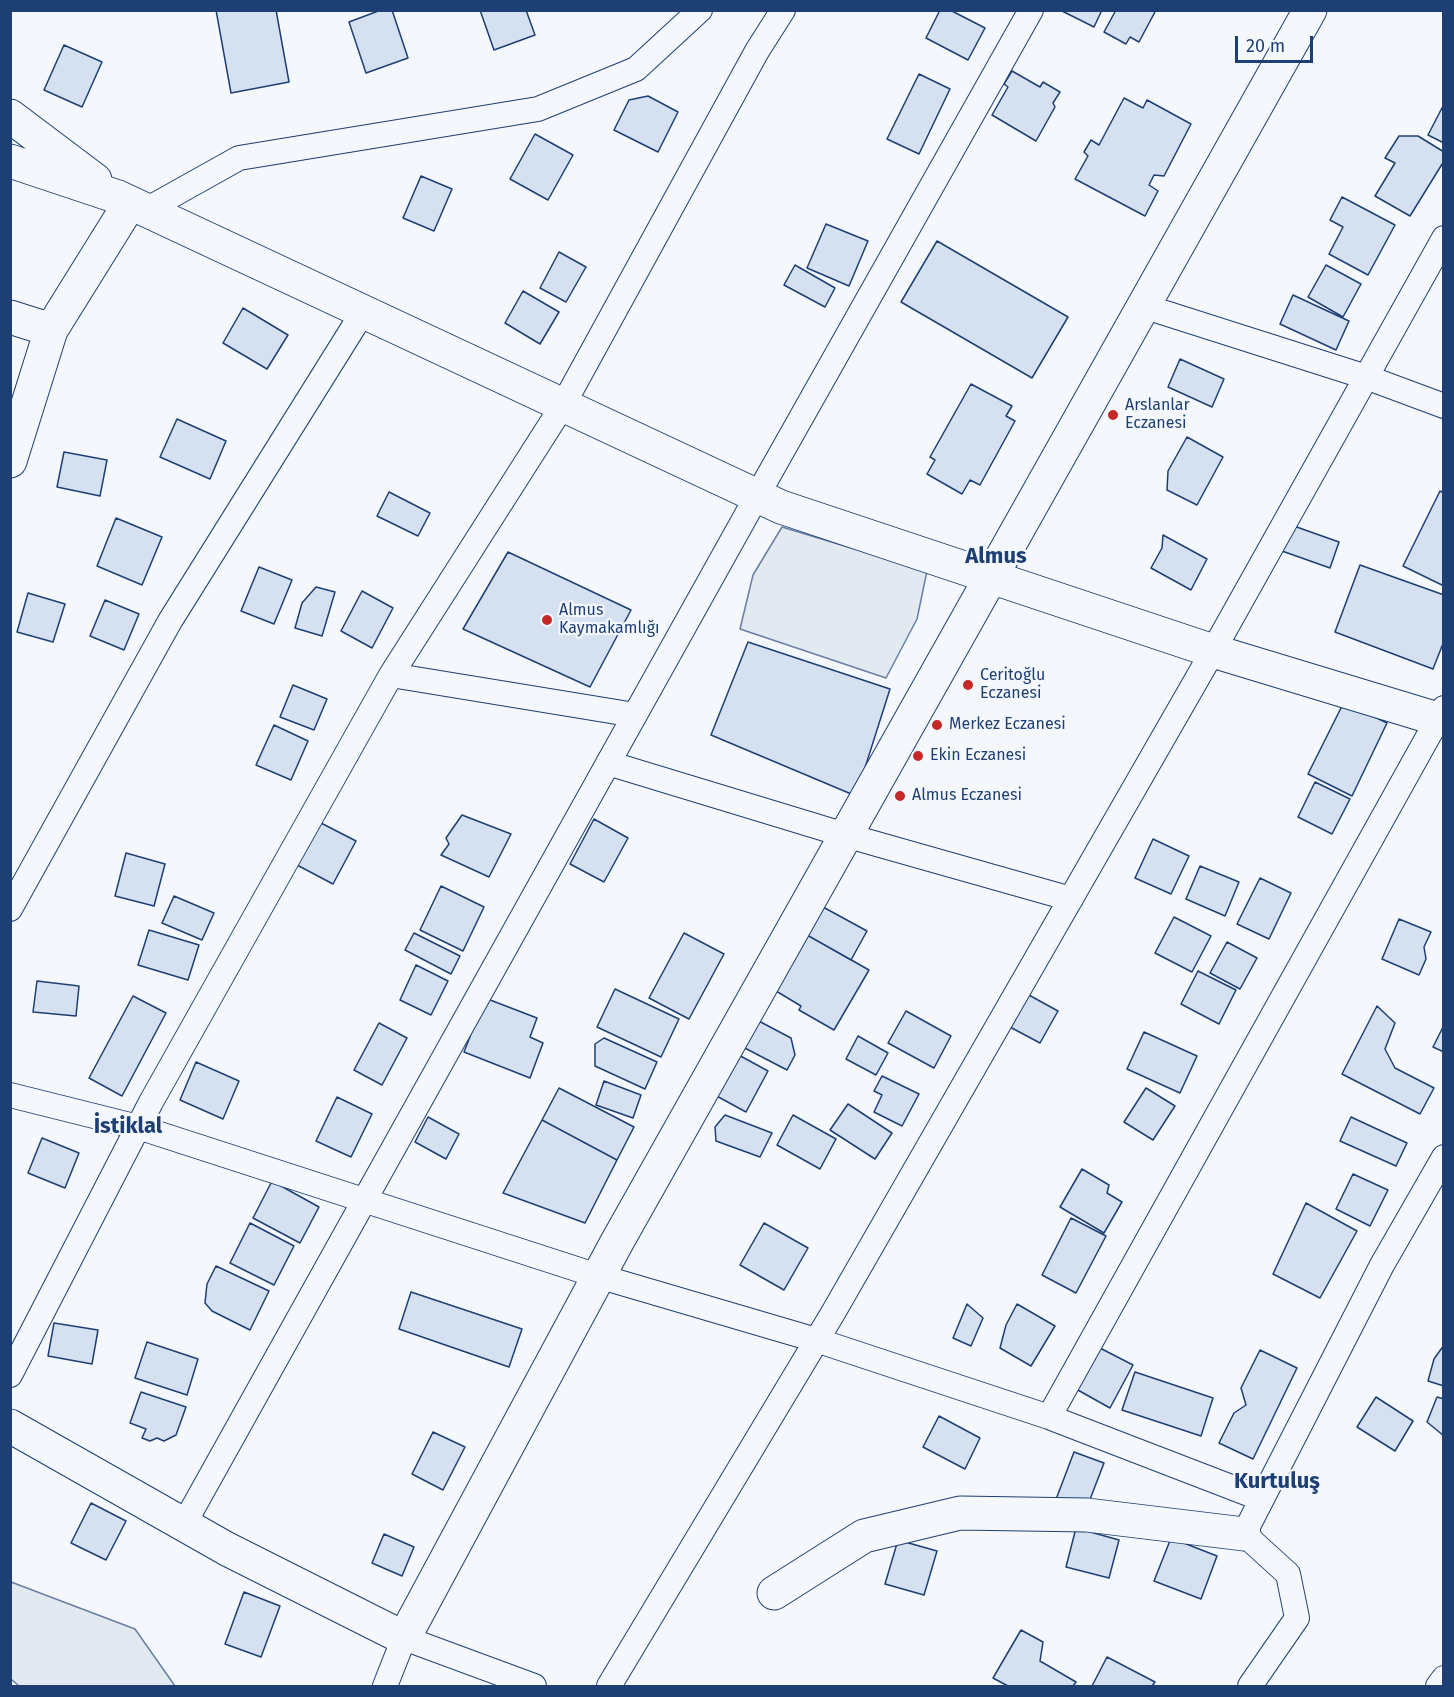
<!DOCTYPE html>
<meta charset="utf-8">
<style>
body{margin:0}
#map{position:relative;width:1454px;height:1697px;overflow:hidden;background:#f4f7fb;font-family:"Fira Sans",sans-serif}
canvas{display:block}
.frame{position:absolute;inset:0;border:12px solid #1d3f73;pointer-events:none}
.scale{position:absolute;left:1235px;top:36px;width:78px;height:27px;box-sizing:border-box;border:3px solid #1d3f73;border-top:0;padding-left:8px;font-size:18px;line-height:21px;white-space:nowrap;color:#1d3f73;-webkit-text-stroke:4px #f4f7fb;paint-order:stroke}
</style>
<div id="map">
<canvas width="1454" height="1697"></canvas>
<div class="frame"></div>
<div class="scale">20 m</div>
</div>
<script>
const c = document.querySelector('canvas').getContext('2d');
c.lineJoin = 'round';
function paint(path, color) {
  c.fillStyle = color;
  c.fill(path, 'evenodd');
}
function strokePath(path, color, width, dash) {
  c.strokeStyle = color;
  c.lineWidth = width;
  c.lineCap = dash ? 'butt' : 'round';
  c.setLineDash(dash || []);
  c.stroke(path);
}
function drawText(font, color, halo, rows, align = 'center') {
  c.font = font + ' "Fira Sans",sans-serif';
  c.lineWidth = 4.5;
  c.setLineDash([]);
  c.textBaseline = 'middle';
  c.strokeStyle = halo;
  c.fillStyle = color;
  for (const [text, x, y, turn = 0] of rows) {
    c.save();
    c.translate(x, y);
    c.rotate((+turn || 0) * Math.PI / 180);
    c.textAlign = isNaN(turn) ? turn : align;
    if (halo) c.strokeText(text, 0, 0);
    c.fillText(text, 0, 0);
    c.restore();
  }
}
const green = new Path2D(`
 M 782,527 L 927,571 L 917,619 L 886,678 L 740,629 L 753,575 Z
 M 11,1582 L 135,1629 L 175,1686 L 19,1686 L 11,1679 Z`);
paint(green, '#e3e9f0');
strokePath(green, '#687fa3', 1.5);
const building = new Path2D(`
 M 216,10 L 276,10 L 289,82 L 231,93 Z
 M 381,10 L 392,10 L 408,58 L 366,73 L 349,22 Z
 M 480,10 L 526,10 L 535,35 L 494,50 Z
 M 940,10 L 950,10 L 985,28 L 968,60 L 926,38 Z
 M 1060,10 L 1102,10 L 1094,27 Z
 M 1116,10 L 1156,10 L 1139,42 L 1130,37 L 1126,44 L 1104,32 Z
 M 64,45 L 102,62 L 82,107 L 44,90 Z
 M 1012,71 L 1040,87 L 1043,82 L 1060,92 L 1053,103 L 1055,107 L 1036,141 L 992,115 L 1008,87 L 1004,84 Z
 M 919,74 L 950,89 L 919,154 L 887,139 Z
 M 648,96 L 678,112 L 658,152 L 614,130 L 629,100 Z
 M 1124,98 L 1143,108 L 1147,100 L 1191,124 L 1164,176 L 1154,175 L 1149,185 L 1158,191 L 1145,216 L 1075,179 L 1088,156 L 1084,152 L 1091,140 L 1099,145 Z
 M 1444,104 L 1444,143 L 1428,135 Z
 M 535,134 L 573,155 L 548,200 L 510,179 Z
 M 1399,136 L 1418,136 L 1444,152 L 1444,161 L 1410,216 L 1375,196 L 1395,163 L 1385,158 Z
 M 421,176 L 452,189 L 434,231 L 403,218 Z
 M 1342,197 L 1395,225 L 1368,275 L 1329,254 L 1343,227 L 1330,220 Z
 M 826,224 L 868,241 L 849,286 L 807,268 Z
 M 937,241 L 1068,317 L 1032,378 L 901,302 Z
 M 559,252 L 586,267 L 566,302 L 540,288 Z
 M 795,265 L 835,288 L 825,307 L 784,285 Z
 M 1326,265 L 1361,284 L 1343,317 L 1308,297 Z
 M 523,291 L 559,312 L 540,344 L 505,323 Z
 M 1293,295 L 1349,321 L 1336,350 L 1280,324 Z
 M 243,308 L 288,335 L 267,369 L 223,343 Z
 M 1180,359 L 1224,379 L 1212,407 L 1168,387 Z
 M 971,384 L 1012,406 L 1006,416 L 1015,421 L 980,485 L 970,480 L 962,494 L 927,474 L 935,460 L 930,457 Z
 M 177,419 L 226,441 L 210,479 L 160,457 Z
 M 1187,437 L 1223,457 L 1197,505 L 1167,490 L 1168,471 Z
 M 64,452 L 107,460 L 100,496 L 57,487 Z
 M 1440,491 L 1444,493 L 1444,586 L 1403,566 Z
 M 389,492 L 430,513 L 418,536 L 377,516 Z
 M 116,518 L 162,537 L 142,585 L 97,566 Z
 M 1291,525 L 1339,542 L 1330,568 L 1282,551 Z
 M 1163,535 L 1207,559 L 1191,590 L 1151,568 L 1162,548 Z
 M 508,552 L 631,610 L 590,687 L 463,629 Z
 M 1360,565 L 1444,595 L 1444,641 L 1433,669 L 1335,632 Z
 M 259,567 L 292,580 L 274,624 L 241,611 Z
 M 316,587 L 335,592 L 322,636 L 295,628 L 302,603 Z
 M 362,591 L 393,608 L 372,648 L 341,631 Z
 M 28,593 L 65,604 L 53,642 L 17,632 Z
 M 105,600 L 139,614 L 124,650 L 90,636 Z
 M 748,642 L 890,689 L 856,796 L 711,735 Z
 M 293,685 L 327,699 L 314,730 L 280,717 Z
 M 1344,702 L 1387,723 L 1352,796 L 1308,774 Z
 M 274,725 L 308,741 L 291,780 L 256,765 Z
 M 1315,782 L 1350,799 L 1332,834 L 1298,817 Z
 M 462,815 L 511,834 L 489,877 L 441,855 L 449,844 L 446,838 Z
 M 594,819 L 628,838 L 604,882 L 570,864 Z
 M 319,822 L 356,841 L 333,884 L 297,865 Z
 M 1153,839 L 1189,856 L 1171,894 L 1135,878 Z
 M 126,853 L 165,864 L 154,906 L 115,896 Z
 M 1200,866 L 1239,882 L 1225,916 L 1186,899 Z
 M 1260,878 L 1291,893 L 1269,939 L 1237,924 Z
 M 441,886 L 484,907 L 463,951 L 420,930 Z
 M 174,896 L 214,913 L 202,940 L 162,923 Z
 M 823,907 L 867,931 L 851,960 L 807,935 Z
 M 1174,917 L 1211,936 L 1192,972 L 1155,953 Z
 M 1399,919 L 1431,932 L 1424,947 L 1426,959 L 1419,975 L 1382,959 Z
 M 149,930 L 199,945 L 188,980 L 138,965 Z
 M 414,933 L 460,956 L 451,974 L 405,950 Z
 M 684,933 L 724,954 L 689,1019 L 649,998 Z
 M 807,935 L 869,970 L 834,1030 L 799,1010 L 801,1006 L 776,991 Z
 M 1227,942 L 1257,958 L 1240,989 L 1210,973 Z
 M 416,965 L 448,981 L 431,1015 L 400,1000 Z
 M 1198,971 L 1236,990 L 1219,1024 L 1181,1004 Z
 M 37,981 L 79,986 L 76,1016 L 33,1012 Z
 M 615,989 L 679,1019 L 661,1057 L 597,1027 Z
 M 1027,994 L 1058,1011 L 1040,1043 L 1010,1027 Z
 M 133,996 L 166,1013 L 122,1096 L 89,1078 Z
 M 485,998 L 537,1018 L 530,1037 L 543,1043 L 530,1078 L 464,1052 Z
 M 1377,1006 L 1395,1023 L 1385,1049 L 1395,1068 L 1434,1088 L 1420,1114 L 1342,1074 Z
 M 906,1011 L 951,1036 L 934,1068 L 888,1043 Z
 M 753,1018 L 791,1038 L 795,1055 L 787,1070 L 739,1045 Z
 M 379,1023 L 407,1038 L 382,1085 L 354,1070 Z
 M 1444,1025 L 1444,1052 L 1433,1047 Z
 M 1144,1032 L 1197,1056 L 1180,1093 L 1127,1069 Z
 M 858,1036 L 888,1053 L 876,1075 L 846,1059 Z
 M 604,1038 L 657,1062 L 645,1089 L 595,1066 L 595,1044 Z
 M 735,1053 L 768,1071 L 746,1112 L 713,1094 Z
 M 196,1062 L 239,1081 L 223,1119 L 180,1100 Z
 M 882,1076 L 919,1094 L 902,1126 L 874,1112 L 882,1095 L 874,1091 Z
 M 604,1081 L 641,1095 L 633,1118 L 596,1105 Z
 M 559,1088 L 634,1127 L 617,1160 L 542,1120 Z
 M 1146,1088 L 1175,1106 L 1153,1140 L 1124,1122 Z
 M 337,1097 L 372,1114 L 351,1157 L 316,1141 Z
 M 848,1104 L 892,1133 L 875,1159 L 830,1130 Z
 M 725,1115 L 772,1133 L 760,1157 L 716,1141 L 715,1127 Z
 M 793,1115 L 836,1139 L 820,1169 L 777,1145 Z
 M 428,1117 L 459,1134 L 446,1159 L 415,1142 Z
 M 1351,1117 L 1407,1143 L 1396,1166 L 1340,1141 Z
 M 542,1120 L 617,1160 L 585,1223 L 503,1193 Z
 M 42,1138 L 79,1153 L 65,1188 L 28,1173 Z
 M 1082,1169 L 1109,1185 L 1107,1193 L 1122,1202 L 1104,1233 L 1060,1207 Z
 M 1353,1174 L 1388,1190 L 1370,1226 L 1336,1209 Z
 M 272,1181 L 319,1207 L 300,1243 L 253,1218 Z
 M 1306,1203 L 1357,1231 L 1320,1298 L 1273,1274 Z
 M 1071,1218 L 1106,1236 L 1076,1293 L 1042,1275 Z
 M 250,1223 L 294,1246 L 274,1285 L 230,1263 Z
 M 764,1223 L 808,1248 L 784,1290 L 740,1265 Z
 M 216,1266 L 269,1291 L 250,1330 L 212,1311 L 205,1303 L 207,1284 Z
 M 411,1292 L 522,1329 L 509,1367 L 399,1329 Z
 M 967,1304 L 983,1318 L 971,1346 L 953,1338 Z
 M 1017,1304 L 1055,1326 L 1031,1366 L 1000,1348 L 1006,1325 Z
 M 54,1323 L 98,1330 L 92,1364 L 48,1356 Z
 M 147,1342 L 198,1359 L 187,1395 L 135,1378 Z
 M 1444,1345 L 1444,1386 L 1428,1381 L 1434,1359 Z
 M 1098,1347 L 1133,1365 L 1110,1408 L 1076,1389 Z
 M 1260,1350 L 1297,1368 L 1253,1459 L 1219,1443 L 1234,1413 L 1246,1405 L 1241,1388 Z
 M 1135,1372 L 1213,1398 L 1201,1436 L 1122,1410 Z
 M 141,1392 L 186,1407 L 176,1435 L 164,1441 L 157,1438 L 150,1441 L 142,1438 L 146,1429 L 130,1423 Z
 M 1376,1397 L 1413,1421 L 1395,1451 L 1357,1427 Z
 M 1437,1397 L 1444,1399 L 1444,1436 L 1427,1422 Z
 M 939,1416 L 980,1438 L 965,1469 L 923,1447 Z
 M 433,1432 L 465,1447 L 443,1490 L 412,1474 Z
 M 1074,1452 L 1104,1463 L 1089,1502 L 1055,1502 Z
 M 91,1503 L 126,1521 L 106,1560 L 71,1543 Z
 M 1076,1528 L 1119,1540 L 1109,1578 L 1066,1567 Z
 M 384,1534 L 414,1547 L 402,1576 L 372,1563 Z
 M 1171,1538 L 1217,1556 L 1201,1599 L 1154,1581 Z
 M 898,1540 L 937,1551 L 924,1595 L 885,1584 Z
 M 244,1592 L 280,1606 L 261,1657 L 225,1644 Z
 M 1021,1630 L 1043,1642 L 1040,1661 L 1076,1682 L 1073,1686 L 1008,1686 L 993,1678 Z
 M 1107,1657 L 1155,1682 L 1152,1686 L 1092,1686 Z`);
paint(building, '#d5e0f0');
strokePath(building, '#1d3f73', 1.5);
const street = new Path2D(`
 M 146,210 L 239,158 L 538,109 L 636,69 L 700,10
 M 1143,306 L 1366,377 L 1444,406
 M 391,675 L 635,715
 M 608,763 L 845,835 L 1071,899
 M 10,909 L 170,621 L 363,312
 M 10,1095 L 138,1127 L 598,1276 L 816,1340 L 1049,1417 L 1262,1499
 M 10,1375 L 151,1102 L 391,675 L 563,405 L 757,51 L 783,10
 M 1049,1417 L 1444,708
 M 184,1524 L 757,496 L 1031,10
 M 385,1686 L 404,1638 L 534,1686
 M 609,1686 L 833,1313 L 1213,651 L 1444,238
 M 1250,1686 L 1297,1618 L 1288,1574 L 1244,1534 L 1382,1265 L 1444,1157
 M 1438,1686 L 1444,1678`);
const secondary = new Path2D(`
 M 10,116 L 95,180
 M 10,161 L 118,197 L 781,507 L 1213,651 L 1444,721
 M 10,317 L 51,330 L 10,461
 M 51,330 L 130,203
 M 10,1426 L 227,1549 L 404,1638 L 617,1242 L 1310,10
 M 774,1593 L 864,1536 L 960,1513 L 1087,1515 L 1244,1534`);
strokePath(street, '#1d3f73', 26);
strokePath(secondary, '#1d3f73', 35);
strokePath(street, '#f4f7fb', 24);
strokePath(secondary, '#f4f7fb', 33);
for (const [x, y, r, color] of [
 [1113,415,6,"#c62828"],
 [547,620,6,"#c62828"],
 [968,685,6,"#c62828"],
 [937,725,6,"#c62828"],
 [918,756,6,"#c62828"],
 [900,796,6,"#c62828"]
]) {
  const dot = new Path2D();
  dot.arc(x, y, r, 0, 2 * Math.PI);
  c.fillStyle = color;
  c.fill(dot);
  strokePath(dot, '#f4f7fb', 2);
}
drawText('16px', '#1d3f73', '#f4f7fb', [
 ["Arslanlar",1125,406],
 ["Eczanesi",1125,424],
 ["Almus",559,611],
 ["Kaymakamlığı",559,629],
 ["Ceritoğlu",980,676],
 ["Eczanesi",980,694],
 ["Merkez Eczanesi",949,725],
 ["Ekin Eczanesi",930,756],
 ["Almus Eczanesi",912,796]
], 'left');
drawText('bold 22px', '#1d3f73', '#f4f7fb', [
 ["Almus",996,557],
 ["İstiklal",128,1127],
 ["Kurtuluş",1277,1482]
]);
</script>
